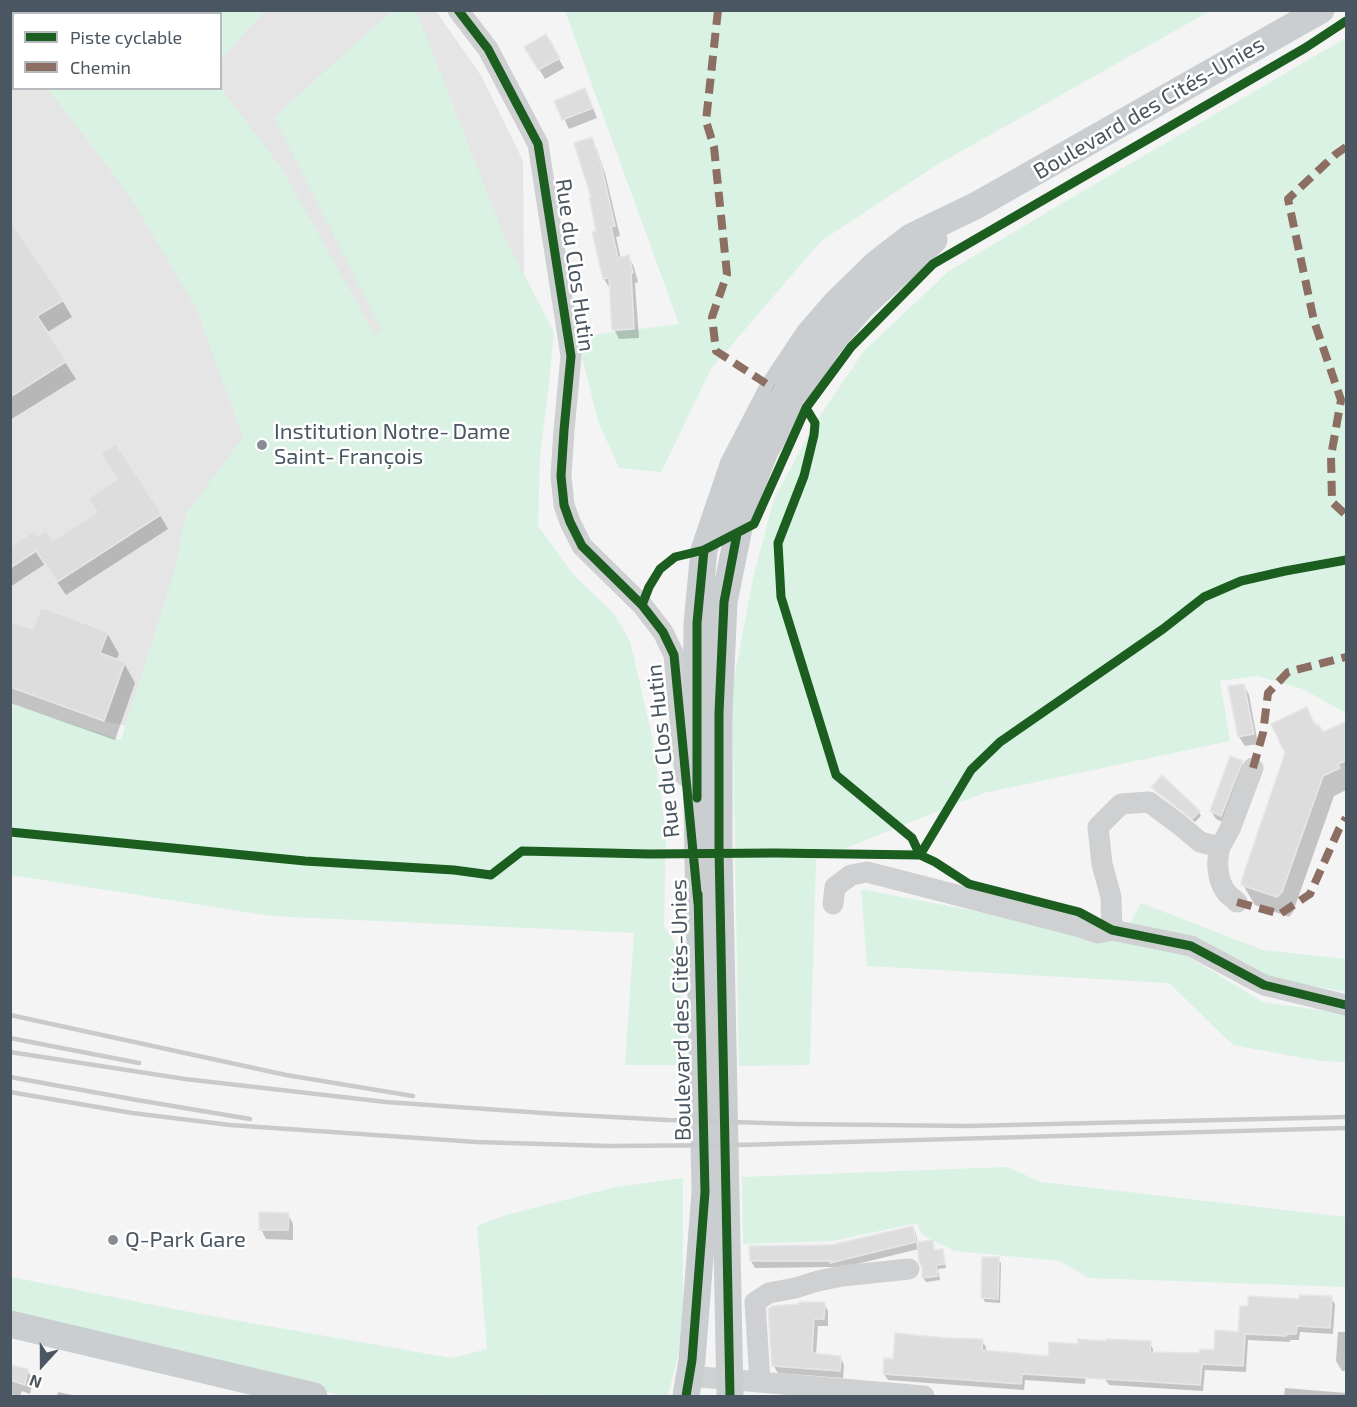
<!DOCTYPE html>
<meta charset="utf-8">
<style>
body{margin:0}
#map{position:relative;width:1357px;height:1407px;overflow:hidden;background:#f4f4f4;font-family:"Exo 2",sans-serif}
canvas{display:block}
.frame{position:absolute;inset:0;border:12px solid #4a5661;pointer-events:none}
.legend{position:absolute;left:12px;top:12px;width:210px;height:78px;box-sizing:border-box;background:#fff;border:2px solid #b7bbc0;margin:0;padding:8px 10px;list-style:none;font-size:18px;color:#4a5661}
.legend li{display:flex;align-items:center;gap:12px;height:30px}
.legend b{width:30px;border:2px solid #b7bbc0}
.north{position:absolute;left:12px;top:1335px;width:60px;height:60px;-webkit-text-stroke:4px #fff;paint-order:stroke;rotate:201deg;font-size:16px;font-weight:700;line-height:24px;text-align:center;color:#4a5661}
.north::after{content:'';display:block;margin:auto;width:21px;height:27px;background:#4a5661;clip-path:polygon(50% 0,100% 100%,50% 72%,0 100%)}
</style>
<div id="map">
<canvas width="1357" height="1407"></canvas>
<div class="frame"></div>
<ul class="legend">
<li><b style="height:8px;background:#1b5e20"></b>Piste cyclable</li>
<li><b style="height:8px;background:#8d6e63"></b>Chemin</li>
</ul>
<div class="north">N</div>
</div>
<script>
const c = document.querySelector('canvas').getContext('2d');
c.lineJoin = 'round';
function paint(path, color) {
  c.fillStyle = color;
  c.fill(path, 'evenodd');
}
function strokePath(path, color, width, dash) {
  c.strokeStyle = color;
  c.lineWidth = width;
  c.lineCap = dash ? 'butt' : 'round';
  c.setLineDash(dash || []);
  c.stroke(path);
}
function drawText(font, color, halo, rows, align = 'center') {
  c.font = font + ' "Exo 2",sans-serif';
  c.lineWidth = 5;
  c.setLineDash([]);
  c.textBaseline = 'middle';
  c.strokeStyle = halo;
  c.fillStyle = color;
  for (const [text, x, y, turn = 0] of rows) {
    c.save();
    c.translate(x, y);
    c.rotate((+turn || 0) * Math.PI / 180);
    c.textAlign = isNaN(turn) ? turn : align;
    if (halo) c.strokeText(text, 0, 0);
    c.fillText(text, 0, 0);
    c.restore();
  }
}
paint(new Path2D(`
 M 10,11 L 436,11 L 482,77 L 523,161 L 525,381 L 141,729 L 104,721 L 11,687 ZM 14,14 L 220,14 L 220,88 L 14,88 Z`), '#e6e5e6');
paint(new Path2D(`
 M 136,10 L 139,13 L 14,14 L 13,87 L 11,87 L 11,11 Z
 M 173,10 L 265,10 L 265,11 L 221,59 L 220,14 L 170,13 Z
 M 392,11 L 416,11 L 506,240 L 554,332 L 549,383 L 540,456 L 538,526 L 572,573 L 614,614 L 630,641 L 652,736 L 666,832 L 664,926 L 678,947 L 686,1065 L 625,1065 L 634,933 L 271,916 L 11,875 L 11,704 L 121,740 L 175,569 L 186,514 L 243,437 L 196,308 L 129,195 L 50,91 L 25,89 L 221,88 L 282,169 L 376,337 L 381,329 L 274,117 Z
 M 565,11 L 1210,11 L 935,166 L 821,241 L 711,369 L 661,472 L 619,468 L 598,421 L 577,337 L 679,324 Z
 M 1346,38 L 1346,713 L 1303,689 L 1257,676 L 1220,681 L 1230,741 L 984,793 L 816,860 L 810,1065 L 739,1066 L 732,690 L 753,578 L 774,499 L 815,423 L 864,351 L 949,271 L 1054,208 Z
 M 861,889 L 1179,951 L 1263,1002 L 1346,1014 L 1346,1062 L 1320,1061 L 1233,1045 L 1169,983 L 867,966 Z
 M 1141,903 L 1263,950 L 1346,959 L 1346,992 L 1265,977 L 1129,925 Z
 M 1007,1167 L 1041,1182 L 1346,1217 L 1346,1287 L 1088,1278 L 1061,1261 L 954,1251 L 921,1234 L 917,1223 L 832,1241 L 743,1244 L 742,1177 Z
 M 683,1178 L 683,1334 L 668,1396 L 551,1396 L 537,1394 L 534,1396 L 343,1396 L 11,1318 L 11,1277 L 205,1315 L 452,1358 L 487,1349 L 477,1226 L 506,1215 L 616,1187 Z`), '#d9f2e3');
paint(new Path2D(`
 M 546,36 L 564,68 L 545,79 L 526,48 Z
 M 585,90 L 590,100 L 597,118 L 569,129 L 556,102 Z
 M 591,139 L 597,149 L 606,177 L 620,236 L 616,237 L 621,259 L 629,257 L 634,267 L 638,282 L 635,283 L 639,338 L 619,339 L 614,329 L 611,288 L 610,289 L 604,279 L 594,233 L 598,232 L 593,198 Z
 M 62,300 L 72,317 L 46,333 L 76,379 L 10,420 L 10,316 Z
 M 160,515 L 168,529 L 66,595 L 45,564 L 10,587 L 10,548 L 37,538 L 52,543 Z
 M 10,622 L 34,631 L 107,633 L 119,654 L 116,661 L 124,663 L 135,683 L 115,740 L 10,703 Z
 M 1244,685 L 1249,695 L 1258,744 L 1245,746 L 1239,737 L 1230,687 Z
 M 1306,709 L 1322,734 L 1346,723 L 1346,790 L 1334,796 L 1293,912 L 1289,917 L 1255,905 L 1243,885 Z
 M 1242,762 L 1246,769 L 1225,823 L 1216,819 L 1211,811 Z
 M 1153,787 L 1199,812 L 1201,816 L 1195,822 L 1155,791 Z
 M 288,1214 L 293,1224 L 293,1240 L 266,1239 L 261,1229 Z
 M 912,1227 L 916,1234 L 918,1244 L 932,1242 L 935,1251 L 942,1250 L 944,1255 L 946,1268 L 938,1269 L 940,1280 L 926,1282 L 923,1278 L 923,1267 L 919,1249 L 836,1269 L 834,1267 L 755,1268 L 751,1261 L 751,1248 L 831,1247 Z
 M 998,1259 L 1001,1263 L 1000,1303 L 985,1302 L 983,1298 Z
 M 1331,1298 L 1335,1304 L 1333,1334 L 1300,1332 L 1299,1340 L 1290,1340 L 1290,1342 L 1248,1340 L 1246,1372 L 1205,1370 L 1203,1391 L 1109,1385 L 1105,1379 L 1088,1361 L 1085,1384 L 1025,1380 L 1024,1390 L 888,1380 L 884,1374 L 894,1360 L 982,1341 L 986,1347 L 986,1352 L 1050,1358 L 1079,1345 L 1150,1343 L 1153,1349 L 1153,1354 L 1200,1355 L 1215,1351 L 1239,1333 L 1300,1301 Z
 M 824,1303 L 828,1311 L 828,1326 L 818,1326 L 816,1355 L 840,1357 L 844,1365 L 843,1378 L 778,1373 L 773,1365 Z
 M 1338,1332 L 1346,1332 L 1346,1371 L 1342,1371 L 1336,1361 Z
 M 10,1366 L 27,1370 L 33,1380 L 30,1394 L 22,1391 L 20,1396 L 10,1394 Z
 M 1285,1388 L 1346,1393 L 1346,1396 L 1284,1396 Z
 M 58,1392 L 77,1396 L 57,1396 Z`), '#0003');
const building = new Path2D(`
 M 546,34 L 560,58 L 538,70 L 524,47 Z
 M 585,88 L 593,108 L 562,120 L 554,101 Z
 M 592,137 L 601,165 L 615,226 L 611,227 L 618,258 L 629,255 L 633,273 L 631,273 L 634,329 L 612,330 L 609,278 L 603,279 L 592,232 L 596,231 L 589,197 L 591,197 L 574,143 Z
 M 10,220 L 64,300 L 37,316 L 67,361 L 10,397 Z
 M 116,444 L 162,514 L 57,582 L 36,551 L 10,568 L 10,547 L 34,531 L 38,536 L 46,530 L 52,541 L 97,512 L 88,498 L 117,479 L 101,454 Z
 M 41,607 L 108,632 L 100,653 L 125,662 L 104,721 L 10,687 L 10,621 L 33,629 Z
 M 1244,684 L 1254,734 L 1238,737 L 1228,686 Z
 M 1307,707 L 1315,726 L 1318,724 L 1323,732 L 1347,721 L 1347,760 L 1338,764 L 1340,768 L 1323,776 L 1282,892 L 1277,897 L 1241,885 L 1243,876 L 1285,753 L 1271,724 Z
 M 1230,756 L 1243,761 L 1221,816 L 1210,811 Z
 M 1162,775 L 1200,811 L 1192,819 L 1151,787 Z
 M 259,1212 L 289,1213 L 288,1230 L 259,1230 Z
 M 913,1226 L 916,1242 L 830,1263 L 831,1261 L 750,1261 L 749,1246 L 831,1245 Z
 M 933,1240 L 934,1250 L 943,1249 L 945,1264 L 936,1265 L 938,1276 L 922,1278 L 922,1267 L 919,1262 L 917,1242 Z
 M 982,1257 L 999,1257 L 998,1299 L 981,1298 Z
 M 1299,1295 L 1332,1296 L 1330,1328 L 1297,1326 L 1296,1334 L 1287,1334 L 1286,1336 L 1245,1334 L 1243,1366 L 1202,1364 L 1200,1385 L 1022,1374 L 1021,1384 L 883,1374 L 884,1358 L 893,1359 L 895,1333 L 946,1338 L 983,1339 L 982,1350 L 1048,1356 L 1049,1342 L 1078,1344 L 1078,1339 L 1106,1341 L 1106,1339 L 1151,1341 L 1150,1352 L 1199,1353 L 1200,1349 L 1214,1350 L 1215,1330 L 1238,1332 L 1240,1306 L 1248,1306 L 1248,1296 L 1299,1299 Z
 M 799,1302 L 825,1302 L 824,1319 L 814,1319 L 812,1353 L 841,1356 L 840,1371 L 772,1366 L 768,1309 L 772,1306 L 799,1304 Z
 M 10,1365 L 28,1369 L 25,1385 L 10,1380 Z`);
paint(building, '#ddddde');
strokePath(building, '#e5e6e7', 1.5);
strokePath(new Path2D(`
 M 458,10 L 488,49 L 538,144 L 571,356 L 564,430 L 561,476 L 564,505 L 570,522 L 582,546 L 642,605 L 663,632 L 674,655 L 685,776
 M 1220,847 C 1216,860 1217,880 1226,892 C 1228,895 1234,899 1237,902
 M 833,904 L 835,887 L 851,875 L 867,872 L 1077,926 L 1098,933 L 1112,930 L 1191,946 L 1264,985 L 1346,1005
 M 1112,930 L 1111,897 L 1102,864 L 1098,827 L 1121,804 L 1149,802 L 1180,825 L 1200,842 L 1220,847 L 1230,829 L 1253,768
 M 689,1376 L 924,1396
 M 760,1382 L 755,1302 L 769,1293 L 795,1288 L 818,1281 L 842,1276 L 909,1269`), '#ced0d2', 21);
strokePath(new Path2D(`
 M 10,1324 L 314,1396
 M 686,1396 L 692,1360 L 705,1192 L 696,761 L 697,623 L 704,550 L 733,465 L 773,388 L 809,334 L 835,304 L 876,264 L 911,237 L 977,205 L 1321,10
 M 730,1396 L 719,849 L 719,713 L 724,602 L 743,508 L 765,451 L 799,391 L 829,345 L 861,307 L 934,240`), '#caced1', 27);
strokePath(new Path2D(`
 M 10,1015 L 286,1075 L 413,1096
 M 10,1038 L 139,1063
 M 10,1052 L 185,1079 L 386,1102 L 557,1114 L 668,1120 L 797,1124 L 967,1126 L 1346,1117
 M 10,1077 L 137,1100 L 250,1119
 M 10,1092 L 132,1113 L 230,1125 L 476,1142 L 608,1146 L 739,1145 L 1346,1128`), '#c9cacc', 4.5);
strokePath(new Path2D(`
 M 718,10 L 706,121 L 714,147 L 727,274 L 712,317 L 716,351 L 773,388
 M 1346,147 L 1336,154 L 1288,199 L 1314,321 L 1341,400 L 1331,456 L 1332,502 L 1346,515
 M 1253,768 L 1263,733 L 1268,693 L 1288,672 L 1346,657
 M 1237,902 L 1280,914 L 1310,894 L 1339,829 L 1346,818`), '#8d6e63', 8, [15, 8]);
strokePath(new Path2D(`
 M 458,10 L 488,49 L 538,144 L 571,356 L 564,430 L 561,476 L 564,505 L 570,522 L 582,546 L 642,605 L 663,632 L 674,655 L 698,903
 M 806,408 L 815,423 L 814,435 L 804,476 L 778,543 L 781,597 L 836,775 L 912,838 L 920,855
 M 642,605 L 649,587 L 660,569 L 675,557 L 704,550 L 754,524 L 806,408 L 851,347 L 933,264 L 1305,48 L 1346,21
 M 697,798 L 697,623 L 704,550
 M 10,832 L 305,861 L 454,870 L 491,875 L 522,851 L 649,854 L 775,853 L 920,855 L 935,862 L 969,884 L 1079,912 L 1112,930 L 1191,946 L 1264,985 L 1346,1005
 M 920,855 L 971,770 L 1000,742 L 1163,629 L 1204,597 L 1241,581 L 1285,571 L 1346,560
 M 686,1396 L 692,1360 L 705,1192 L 698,894
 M 730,1396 L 719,849 L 719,713 L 724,602 L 737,534`), '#1b5e20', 9);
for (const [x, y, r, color] of [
 [262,445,6,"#868d94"],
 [113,1240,6,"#868d94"]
]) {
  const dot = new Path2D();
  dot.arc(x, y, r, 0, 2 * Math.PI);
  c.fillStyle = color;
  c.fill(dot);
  strokePath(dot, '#fff', 2);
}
drawText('22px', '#4a5661', '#fff', [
 ["Boulevard des Cités-Unies",1149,108,-30],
 ["Rue du Clos Hutin",575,265,82],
 ["Rue du Clos Hutin",663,751,-96],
 ["Boulevard des Cités-Unies",681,1010,-91]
]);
drawText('22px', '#4a5661', '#fff', [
 ["Institution Notre‐Dame",274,432],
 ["Saint‐François",274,457],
 ["Q-Park Gare",125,1240]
], 'left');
</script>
